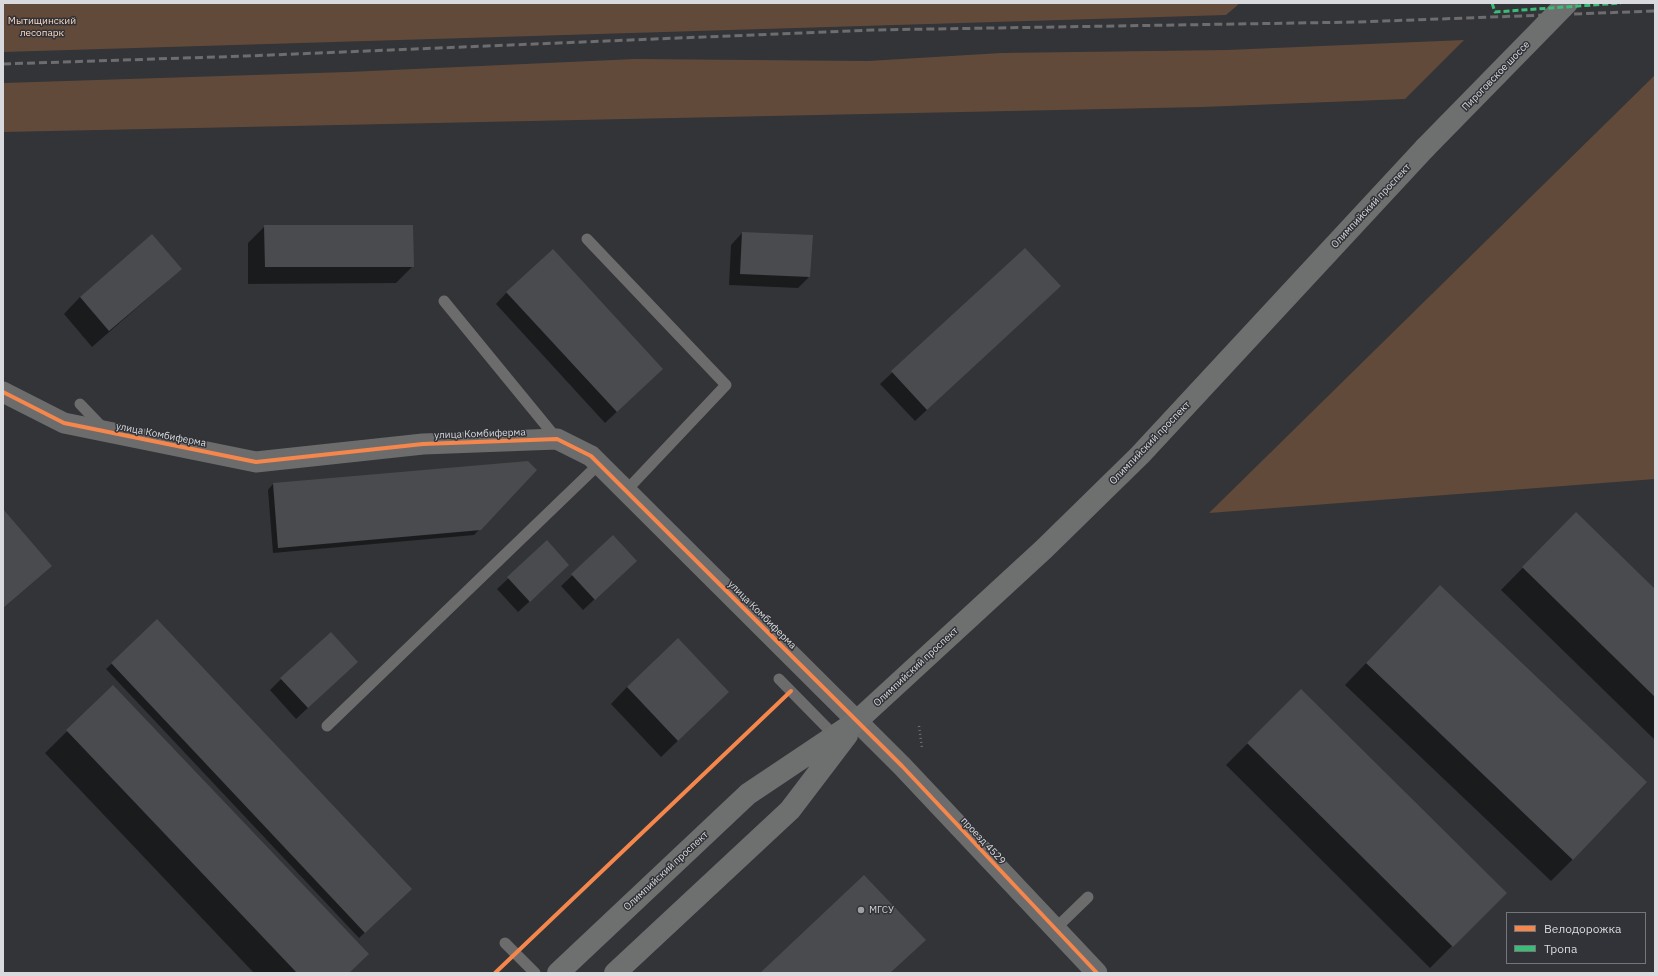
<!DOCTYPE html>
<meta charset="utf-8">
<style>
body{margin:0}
#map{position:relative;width:1658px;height:976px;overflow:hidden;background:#323437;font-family:"IBM Plex Sans",sans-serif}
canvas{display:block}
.frame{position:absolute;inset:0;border:4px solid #d8dadd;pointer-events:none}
.legend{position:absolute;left:1506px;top:912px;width:140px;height:52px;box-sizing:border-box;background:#313338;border:1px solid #74767a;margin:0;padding:5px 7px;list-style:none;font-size:12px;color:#d8dadd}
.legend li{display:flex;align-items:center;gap:8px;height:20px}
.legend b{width:20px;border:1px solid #74767a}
</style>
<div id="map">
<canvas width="1658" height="976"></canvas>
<div class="frame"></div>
<ul class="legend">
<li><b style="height:5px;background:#f5874c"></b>Велодорожка</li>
<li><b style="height:5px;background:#3abd76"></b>Тропа</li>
</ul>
</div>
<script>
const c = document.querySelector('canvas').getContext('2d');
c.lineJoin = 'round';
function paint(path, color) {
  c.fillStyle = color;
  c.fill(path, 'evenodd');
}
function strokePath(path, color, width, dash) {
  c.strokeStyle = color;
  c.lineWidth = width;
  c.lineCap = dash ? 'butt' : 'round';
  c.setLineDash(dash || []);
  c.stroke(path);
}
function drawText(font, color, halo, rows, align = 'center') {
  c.font = font + ' "IBM Plex Sans",sans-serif';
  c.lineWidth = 3;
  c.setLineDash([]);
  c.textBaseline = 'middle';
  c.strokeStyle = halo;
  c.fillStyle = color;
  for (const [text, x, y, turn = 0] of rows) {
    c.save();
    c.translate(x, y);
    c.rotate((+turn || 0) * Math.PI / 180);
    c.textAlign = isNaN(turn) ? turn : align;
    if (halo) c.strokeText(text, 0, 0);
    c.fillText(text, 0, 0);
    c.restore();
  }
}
paint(new Path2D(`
 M 3,3 L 1240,3 L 1226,15 L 3,52 Z
 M 1464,40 L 1405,99 L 1202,107 L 3,132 L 3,83 L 348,72 L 635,59 L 868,61 L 1001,53 L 1227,50 Z
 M 1655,75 L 1655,479 L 1209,513 Z`), '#624a3a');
paint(new Path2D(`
 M 265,226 L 413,266 L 396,283 L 248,284 L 248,243 Z
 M 742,233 L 809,277 L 798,288 L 729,285 L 731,245 Z
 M 1025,249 L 1060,286 L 915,421 L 880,384 Z
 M 180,268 L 163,285 L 92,347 L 64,314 L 80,297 Z
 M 507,292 L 662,369 L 605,423 L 496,304 Z
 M 536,470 L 474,535 L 273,553 L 268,490 L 273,484 Z
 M 1554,536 L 1655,591 L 1655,740 L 1501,590 Z
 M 613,537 L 624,572 L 583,610 L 561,586 Z
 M 547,542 L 557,576 L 518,612 L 497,589 Z
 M 1440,586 L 1573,859 L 1551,881 L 1345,685 Z
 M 157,621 L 410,889 L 359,938 L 106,669 Z
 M 357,662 L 296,719 L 270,690 L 281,679 Z
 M 113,686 L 349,973 L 254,973 L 45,753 Z
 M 627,687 L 711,709 L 661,757 L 611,704 Z
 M 1301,690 L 1505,893 L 1430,968 L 1226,765 Z`), '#0007');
paint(new Path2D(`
 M 264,225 L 413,225 L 414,267 L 265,267 Z
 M 742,232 L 813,235 L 810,277 L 740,274 Z
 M 152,234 L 182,269 L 109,331 L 80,297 Z
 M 1025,248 L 1061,286 L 927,410 L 891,371 Z
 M 553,249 L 663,369 L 617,412 L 506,292 Z
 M 528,461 L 537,470 L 481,530 L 278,548 L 273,483 Z
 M 3,509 L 52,566 L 3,608 Z
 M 1576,512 L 1655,589 L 1655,697 L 1522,567 Z
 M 613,535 L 637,561 L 595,600 L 571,574 Z
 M 547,540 L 569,565 L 530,602 L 507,577 Z
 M 1440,585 L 1647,782 L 1573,860 L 1366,663 Z
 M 157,619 L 412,889 L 365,933 L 111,663 Z
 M 331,632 L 358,662 L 308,708 L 280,678 Z
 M 678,638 L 729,692 L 678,741 L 627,687 Z
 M 113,685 L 369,954 L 349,973 L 297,973 L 66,730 Z
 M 1301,689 L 1507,893 L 1453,947 L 1247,743 Z
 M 864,875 L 926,940 L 890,973 L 760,973 Z`), '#4a4b4e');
strokePath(new Path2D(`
 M 919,726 L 922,748`), '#6f7071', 2.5, [1, 3]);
strokePath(new Path2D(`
 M 587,239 L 726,385 L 623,494
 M 444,301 L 557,439
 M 80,404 L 103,428
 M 779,679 L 835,736
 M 327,726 L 599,464
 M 1055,929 L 1088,897
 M 505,943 L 535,973`), '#6d6c6d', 11);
strokePath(new Path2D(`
 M 3,392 L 64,423 L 256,462 L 423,444 L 557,439 L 591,456 L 902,766 L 1097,973`), '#6d6c6d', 21);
strokePath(new Path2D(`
 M 558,973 L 748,794 L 857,721 L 1044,549 L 1140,455 L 1425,148
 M 615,973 L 790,810 L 847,735`), '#6e6f6f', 22);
strokePath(new Path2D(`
 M 3,64 L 246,56 L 872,30 L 1358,22 L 1655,11`), '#6d6c6e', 3, [8, 4]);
strokePath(new Path2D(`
 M 1425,148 L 1567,3`), '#6e6f6f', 22);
strokePath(new Path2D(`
 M 1492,3 L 1495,12 L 1621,3`), '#3abd76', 3, [6, 3]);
strokePath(new Path2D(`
 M 3,392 L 64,423 L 256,462 L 423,444 L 557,439 L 591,456 L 902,766 L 1097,973
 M 495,973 L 791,691`), '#f5874c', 4);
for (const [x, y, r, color] of [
 [861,910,4,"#9ea0a3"]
]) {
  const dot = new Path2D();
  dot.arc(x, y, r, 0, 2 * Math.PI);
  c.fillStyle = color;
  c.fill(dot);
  strokePath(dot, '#313338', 1.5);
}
drawText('10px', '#ffd8bf', '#313338', [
 ["Мытищинский",42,21],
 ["лесопарк",42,33]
]);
drawText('10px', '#d8dadd', '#313338', [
 ["Пироговское шоссе",1496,76,-46],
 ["Олимпийский проспект",1371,206,-47],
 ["улица Комбиферма",480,434,-2],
 ["улица Комбиферма",161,435,11],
 ["Олимпийский проспект",1150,443,-46],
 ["улица Комбиферма",762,615,45],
 ["Олимпийский проспект",916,667,-43],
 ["проезд 4529",983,841,47],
 ["Олимпийский проспект",666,871,-43]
]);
drawText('10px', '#d8dadd', '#313338', [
 ["МГСУ",869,910]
], 'left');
</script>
